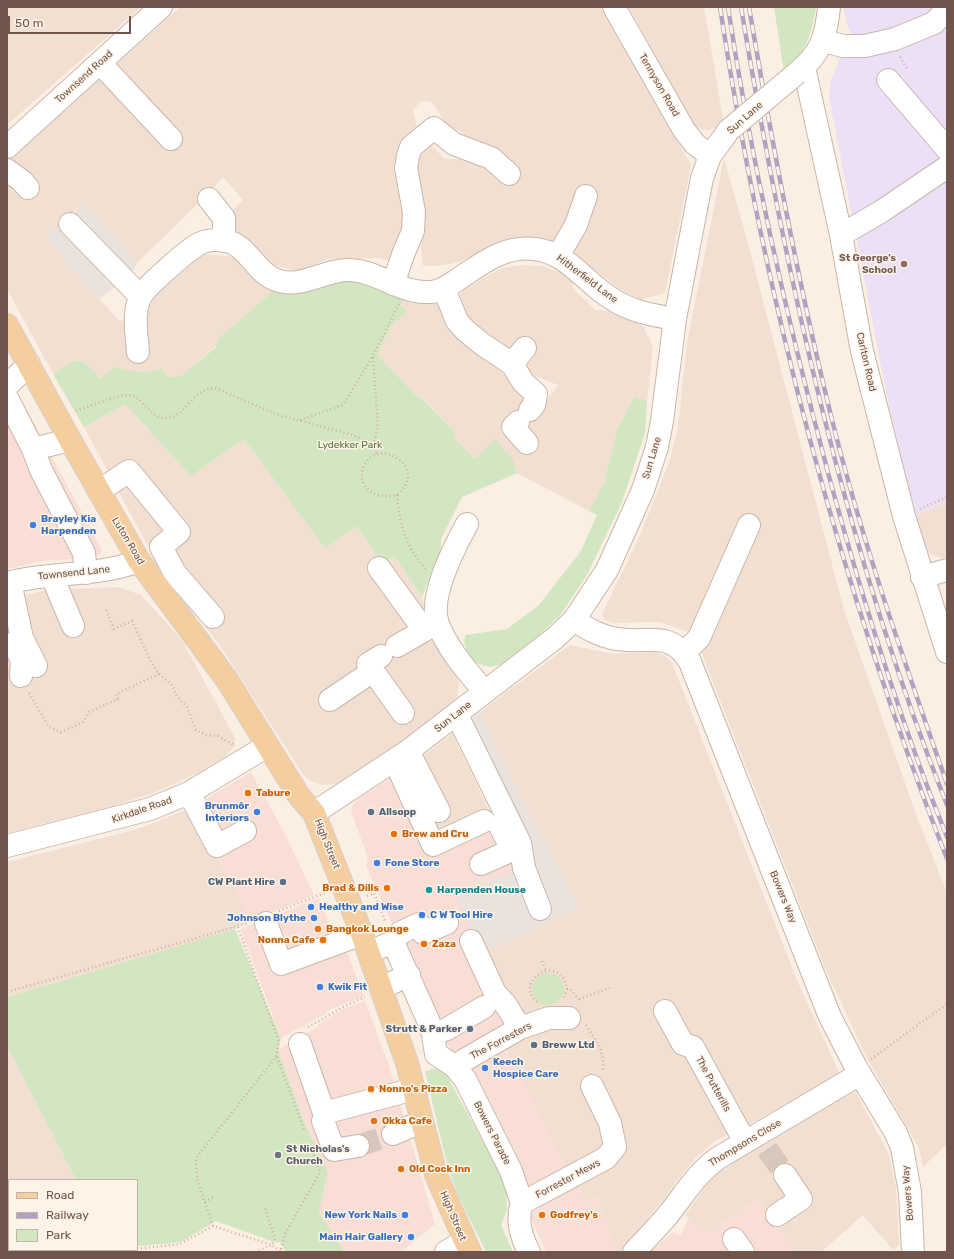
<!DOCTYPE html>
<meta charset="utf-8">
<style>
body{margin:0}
#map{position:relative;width:954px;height:1259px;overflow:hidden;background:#faefe2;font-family:Rubik,sans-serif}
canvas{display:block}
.frame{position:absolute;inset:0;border:8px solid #6f554b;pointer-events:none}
.legend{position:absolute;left:8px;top:1179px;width:130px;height:72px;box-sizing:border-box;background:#fdf3e7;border:1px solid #c4b4a9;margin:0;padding:5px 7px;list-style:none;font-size:12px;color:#6f554b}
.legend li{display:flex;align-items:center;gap:8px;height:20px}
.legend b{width:20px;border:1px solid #c4b4a9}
.scale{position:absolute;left:8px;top:16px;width:123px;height:18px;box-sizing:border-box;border:2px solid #6f554b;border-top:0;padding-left:5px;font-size:12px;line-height:14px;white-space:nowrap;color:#6f554b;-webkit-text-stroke:3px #fdf3e7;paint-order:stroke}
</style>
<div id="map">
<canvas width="954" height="1259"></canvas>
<div class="frame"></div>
<ul class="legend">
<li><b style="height:5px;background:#f4ce9f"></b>Road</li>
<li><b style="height:5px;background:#b1a2c1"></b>Railway</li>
<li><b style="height:11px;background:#d3e6c2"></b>Park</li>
</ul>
<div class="scale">50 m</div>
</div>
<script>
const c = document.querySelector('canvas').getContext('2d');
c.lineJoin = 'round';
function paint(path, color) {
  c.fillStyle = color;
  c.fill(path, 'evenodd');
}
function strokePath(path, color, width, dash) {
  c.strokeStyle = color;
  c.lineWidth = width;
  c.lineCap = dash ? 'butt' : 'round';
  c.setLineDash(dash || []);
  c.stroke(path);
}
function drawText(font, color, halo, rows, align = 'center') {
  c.font = font + ' Rubik,sans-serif';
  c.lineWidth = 3;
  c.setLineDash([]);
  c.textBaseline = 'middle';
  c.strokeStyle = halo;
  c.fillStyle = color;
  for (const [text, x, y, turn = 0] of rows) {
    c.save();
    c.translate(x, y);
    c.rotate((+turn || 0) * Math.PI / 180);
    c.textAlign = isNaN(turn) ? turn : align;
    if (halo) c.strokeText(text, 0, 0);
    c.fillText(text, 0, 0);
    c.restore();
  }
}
paint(new Path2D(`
 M 7,7 L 141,7 L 7,125 Z
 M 180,7 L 600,7 L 691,165 L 665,293 L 641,300 L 620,289 L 563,246 L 544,238 L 522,237 L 504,240 L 459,262 L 437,266 L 423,266 L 421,247 L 423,231 L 415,169 L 416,159 L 428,142 L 445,159 L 459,159 L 465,155 L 467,138 L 462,132 L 447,126 L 436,107 L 431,102 L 425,101 L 420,102 L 413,110 L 417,128 L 406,216 L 392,261 L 378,258 L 329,259 L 297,271 L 274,265 L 231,232 L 233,210 L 243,200 L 223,177 L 210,192 L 137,263 L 84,202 L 46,238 L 118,320 L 144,324 L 151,303 L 158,293 L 203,254 L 237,257 L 275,289 L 219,338 L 218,344 L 179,377 L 167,377 L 161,368 L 143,373 L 131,372 L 115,366 L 100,379 L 86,363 L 74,360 L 53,374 L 7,289 L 7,163 Z
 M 629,7 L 704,7 L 724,125 L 709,130 L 702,129 L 694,125 Z
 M 724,158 L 746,236 L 844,610 L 916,814 L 947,893 L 947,1144 L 923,1167 L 919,1148 L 867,1058 L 825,968 L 694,634 L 660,622 L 612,623 L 605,620 L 602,614 L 641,533 L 670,460 L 678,428 L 687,342 Z
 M 523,265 L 541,266 L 562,273 L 571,279 L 574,290 L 596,310 L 610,311 L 643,326 L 653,347 L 647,402 L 635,396 L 617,429 L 604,483 L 589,511 L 517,473 L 513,459 L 475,459 L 453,437 L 456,433 L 422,397 L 420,399 L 377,355 L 391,326 L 397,322 L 404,299 L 419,303 L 438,303 L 472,350 L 502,372 L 536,415 L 558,385 L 528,373 L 527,363 L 533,351 L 525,338 L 510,348 L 502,349 L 470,324 L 462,311 L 460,296 L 464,289 L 502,268 Z
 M 125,404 L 191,476 L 244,439 L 325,547 L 357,526 L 382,563 L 395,557 L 422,597 L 433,641 L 457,676 L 459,683 L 457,697 L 452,704 L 407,738 L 344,780 L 336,784 L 321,785 L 309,780 L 303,774 L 218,643 L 168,578 L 144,539 L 84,427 Z
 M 947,502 L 947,558 L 942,558 L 933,555 L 926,550 L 916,515 Z
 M 118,587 L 141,595 L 174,631 L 184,644 L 235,738 L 235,746 L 224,757 L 202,771 L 156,792 L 113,806 L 7,833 L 7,599 L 47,590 Z
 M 570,645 L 613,654 L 654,652 L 665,656 L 672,663 L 799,985 L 840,1074 L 755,1121 L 715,1141 L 696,1157 L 622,1252 L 616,1252 L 598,1197 L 586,1203 L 579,1189 L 539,1208 L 537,1201 L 569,1174 L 505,1047 L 483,953 L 579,907 L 516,789 L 480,712 Z
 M 452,734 L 488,808 L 433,836 L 407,768 Z
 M 191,808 L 251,921 L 234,927 L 235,929 L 7,997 L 7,862 L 138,829 Z
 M 7,1046 L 76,1180 L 9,1180 L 9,1219 L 7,1219 Z
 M 846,1092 L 856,1093 L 889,1154 L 896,1188 L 899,1245 L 893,1250 L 863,1215 L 821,1252 L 792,1252 L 793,1250 L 759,1199 L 708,1233 L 685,1215 L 714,1176 L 778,1131 Z`), '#f1e0d1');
paint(new Path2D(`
 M 7,373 L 102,550 L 100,554 L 76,559 L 41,561 L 7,569 Z
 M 407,768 L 433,836 L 488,808 L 516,868 L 510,873 L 480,884 L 455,890 L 503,994 L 509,1027 L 454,1057 L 440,1029 L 366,866 L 368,858 L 351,811 L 353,805 L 358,799 Z
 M 251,772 L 284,832 L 314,895 L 251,921 L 191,808 Z
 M 319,898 L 338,946 L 344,945 L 364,996 L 327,1011 L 327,1013 L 281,1038 L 241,929 Z
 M 365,1001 L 388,1063 L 435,1224 L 401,1252 L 344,1252 L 319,1212 L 328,1172 L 305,1124 L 278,1050 L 319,1026 L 318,1024 L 345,1008 Z
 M 505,1047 L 569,1174 L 531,1194 L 467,1066 Z
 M 579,1189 L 586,1203 L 598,1197 L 616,1252 L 546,1252 L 529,1213 Z
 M 759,1199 L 793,1250 L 792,1252 L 650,1252 L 673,1232 L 680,1236 L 689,1218 L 708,1233 Z`), '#f9ded6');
paint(new Path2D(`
 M 85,202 L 137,263 L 134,270 L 100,299 L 46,238 Z
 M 480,712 L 516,789 L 579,907 L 483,953 L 460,906 L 455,890 L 480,884 L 510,873 L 516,868 L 519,859 L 458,730 Z`), '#e9e2dd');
paint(new Path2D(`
 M 843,7 L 947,7 L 947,502 L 916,515 L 891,417 L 829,97 L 831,80 L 840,58 L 857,51 L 847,24 Z`), '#ecdff6');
paint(new Path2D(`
 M 774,7 L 816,7 C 811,36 807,52 784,72 Z
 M 356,279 L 404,299 L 401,305 L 407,312 L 391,326 L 377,355 L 419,398 L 421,397 L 456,433 L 453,437 L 475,459 L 495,439 L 513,459 L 517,473 L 462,497 L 441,539 L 441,550 L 422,597 L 395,557 L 382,564 L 357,526 L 325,548 L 244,439 L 191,476 L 125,404 L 84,427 L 53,374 L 74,360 L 86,363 L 100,379 L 115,366 C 131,373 145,374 161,368 L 167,377 L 179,377 L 216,347 L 219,338 L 275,289 Z
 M 635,396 L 647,402 L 645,433 L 622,502 L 587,575 L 561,614 L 538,636 L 500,665 L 489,667 L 476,663 L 467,652 L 464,641 L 466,635 L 507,629 L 539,605 L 581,551 L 597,515 L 589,511 L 604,483 L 617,429 Z
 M 235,929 L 281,1038 L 278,1050 L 305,1124 L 328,1172 L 319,1212 L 344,1252 L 286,1252 L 281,1243 L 271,1241 L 216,1221 L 181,1242 L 141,1246 L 137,1245 L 137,1180 L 76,1180 L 7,1046 L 7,997 Z
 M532 989a16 16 0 1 1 32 0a16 16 0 1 1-32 0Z
 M 442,1067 L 506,1183 L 507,1210 L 501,1225 L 513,1252 L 486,1252 C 475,1228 461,1205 452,1179 C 441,1144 434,1107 425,1071 Z`), '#d3e6c2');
strokePath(new Path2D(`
 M 358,1146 L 393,1134
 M 767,1149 L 785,1175`), '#d7c8bc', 22, [22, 11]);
const minor = new Path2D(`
 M 614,7 L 684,130 L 695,144 L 710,156
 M 824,41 L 843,46 L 865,46 L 895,39 L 934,23 L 947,9
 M 100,63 L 171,139
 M 804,67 L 841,235 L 862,351 L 904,516 L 947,652
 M 797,73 C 821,53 826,38 829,7
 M 888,80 L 947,149
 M 7,147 L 161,7
 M 7,170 L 22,181 L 28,188
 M 209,199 L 224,218 L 224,241
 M 70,224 L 140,296
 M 841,235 L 882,211 L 947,167
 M 558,256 L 576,225 L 586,196
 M 393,284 L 404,252 L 413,231 L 414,212 L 406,168 L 408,156 L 411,147 L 434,128 L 454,144 L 491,158 L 509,174
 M 444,289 L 457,321 L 465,330 L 482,344 L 512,364 L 523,382 L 536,394 L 534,405 L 530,410
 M 138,352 C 137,335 132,312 141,296 C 146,286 187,251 197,245 C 206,239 220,239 230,242 C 249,248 257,275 279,281 C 303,288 326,269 350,270 C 378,271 401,294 430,292 C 440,292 448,286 457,280 C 481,264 504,245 535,249 C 567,253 583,280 609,297 C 629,311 651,315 675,319
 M 512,364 L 525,348
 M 7,386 L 29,364
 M 7,398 L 33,449 L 70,440
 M 518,422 L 513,427 L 527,443
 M 33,449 L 41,470 L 84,553 L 86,573
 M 99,491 L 129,471 L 179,532 L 161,547 L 175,573 L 213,617
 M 467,524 C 454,548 428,597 438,624 C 448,650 468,672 485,692
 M 379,568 L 424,630
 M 52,576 L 73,626
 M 922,577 L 947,570
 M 10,582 L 22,638 L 36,666
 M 7,583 C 51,571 97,577 139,561
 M 574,620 C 587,628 597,635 612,638 C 644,646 669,627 690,662 L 830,1017 L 857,1069 L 896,1133 L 902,1148 L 910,1192 L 913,1252
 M 14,643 L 22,661 L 21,676
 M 397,646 L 437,623
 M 684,653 L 699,638 L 749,525
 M 373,671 L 403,713
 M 330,700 L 373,671 L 368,664 L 381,656
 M 457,715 L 520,843 L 524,868 L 540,909
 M 408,751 L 439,811
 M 395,761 L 433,845 L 484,821
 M 189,793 L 217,846 L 245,831
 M 314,813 L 408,751 L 555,638 L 574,620 L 607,570 L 643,490 L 657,447 L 662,421 L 675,319 L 702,178 L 710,156 L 729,130
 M 7,846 L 150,809 L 189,793 L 267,746
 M 481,864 L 508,852 L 508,842 L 500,826
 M 266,923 L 281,964 L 362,934
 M 471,941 L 495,993 L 506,1005 L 520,1028
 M 393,942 L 428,1020 L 433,1034 L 436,1054 L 454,1066 L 465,1079 L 511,1171 L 522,1203
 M 379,948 L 393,942 L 400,933 L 419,924 L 423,933 L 447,923
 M 381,988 L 409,975
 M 665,1011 L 683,1044 L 693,1047 L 745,1142
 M 433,1034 L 447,1029 L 484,1007
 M 300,1044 L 324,1113 L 414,1089
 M 454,1066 L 520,1028 L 549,1018 L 569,1018
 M 323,1121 L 334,1150 L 358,1146
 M 393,1134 L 421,1122
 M 522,1203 L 606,1158 L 615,1147 L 610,1123 L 592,1086
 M 522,1203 C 516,1220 521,1236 529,1252
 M 777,1215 L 801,1199 L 785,1175
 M 7,1234 L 9,1234
 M 734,1239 L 743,1252
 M 446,1252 L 464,1241
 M 634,1252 C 645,1240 657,1228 667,1216 C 684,1195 696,1174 718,1158 L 860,1074`);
const major = new Path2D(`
 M 7,325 L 70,440 L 139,561 L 227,680 L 299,796 L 314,813 L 362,934 L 407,1063 L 436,1175 L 470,1252`);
strokePath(minor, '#c9b6aa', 24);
strokePath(major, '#d7cfcd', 24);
strokePath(new Path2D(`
 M 900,57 L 908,70
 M 76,411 C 89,407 113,396 126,395 C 143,393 148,420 167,418 C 187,416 192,388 216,388 L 275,414 L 353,435 L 373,445 L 377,454
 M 300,420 L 343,405 L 373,356 L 399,304
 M 373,445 L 378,427 L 373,357
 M 385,453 C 408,459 417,478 397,495 C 391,496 384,497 378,495 C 353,488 358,454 385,453 Z
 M 397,495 C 400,526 405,546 426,569
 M 920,509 L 947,497
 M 106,610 L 114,629 L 132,621 L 151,662 L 159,674 L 173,686 L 175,694 L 187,707 L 196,730 L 206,735 L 218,736 L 234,745
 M 29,693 L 49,727 L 61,732 L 83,722 L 89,712 L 118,699 L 116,694 L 159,674
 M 367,896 L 374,893 L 385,921
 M 279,911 L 327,892
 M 542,961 L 546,971
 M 567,989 L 570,989 L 579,999 L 579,1002
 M 7,992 L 249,923
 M 579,999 L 612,987
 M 537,1002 C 512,981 561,951 567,989 L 563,1000
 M 586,1025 C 597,1044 604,1047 603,1071
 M 308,1027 L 345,1006 L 365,997
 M 277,1057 L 304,1129
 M 871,1059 L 947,1004
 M 205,1202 L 214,1197
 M 213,1226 L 197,1180 L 196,1158 L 276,1057 L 279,1042 L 238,927
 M 137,1249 L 180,1244 L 213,1226 L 272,1245 L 282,1252
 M 281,1249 L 285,1234 L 320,1172 L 311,1147
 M 50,1250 L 51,1252
 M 255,1252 L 272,1245 L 275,1239 L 265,1208`), '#d1af9f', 2.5, [1, 3]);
strokePath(minor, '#fff', 22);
strokePath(major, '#f4ce9f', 22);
const rail = new Path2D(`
 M 720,7 C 764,298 840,584 947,859
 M 728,7 C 752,166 788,324 830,480 C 863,601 900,721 947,837
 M 741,7 C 786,278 845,548 947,805
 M 749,7 C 771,137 795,267 826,395 C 857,527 902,655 947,784`);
strokePath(rail, '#b1a2c1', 4.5);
strokePath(rail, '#fdf3e7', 3, [9]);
const minorBridge = new Path2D(`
 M 729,130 L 797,73`);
strokePath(minorBridge, '#c9b6aa', 24, []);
strokePath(minorBridge, '#fff', 22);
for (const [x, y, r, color] of [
 [904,264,4,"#8d6e63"],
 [33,525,4,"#3f7fe0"],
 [248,793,4,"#e8710a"],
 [257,812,4,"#3f7fe0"],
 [371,812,4,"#5c6f8a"],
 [394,834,4,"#e8710a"],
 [377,863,4,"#3f7fe0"],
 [283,882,4,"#5c6f8a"],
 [387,888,4,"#e8710a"],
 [429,890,4,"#0f9aa8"],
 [311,907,4,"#3f7fe0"],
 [422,915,4,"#3f7fe0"],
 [314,918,4,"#3f7fe0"],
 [318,929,4,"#e8710a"],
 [323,940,4,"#e8710a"],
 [424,944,4,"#e8710a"],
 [320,987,4,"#3f7fe0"],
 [470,1029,4,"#5c6f8a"],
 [534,1045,4,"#5c6f8a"],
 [485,1068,4,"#3f7fe0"],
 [371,1089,4,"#e8710a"],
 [374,1121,4,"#e8710a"],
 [278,1155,4,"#6b7280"],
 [401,1169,4,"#e8710a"],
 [405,1215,4,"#3f7fe0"],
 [542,1215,4,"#e8710a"],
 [411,1237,4,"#3f7fe0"]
]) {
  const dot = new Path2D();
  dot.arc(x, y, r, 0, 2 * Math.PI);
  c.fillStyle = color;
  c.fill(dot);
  strokePath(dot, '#fdf3e7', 1.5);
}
drawText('10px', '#6f554b', '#fdf3e7', [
 ["Townsend Road",84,77,-42],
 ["Tennyson Road",659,85,60],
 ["Sun Lane",745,118,-41],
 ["Hitherfield Lane",587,279,37],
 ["Carlton Road",866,362,77],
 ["Sun Lane",652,458,-73],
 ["Luton Road",128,541,59],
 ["Townsend Lane",74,573,-6],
 ["Sun Lane",453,717,-38],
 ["Kirkdale Road",142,810,-19],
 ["High Street",327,844,68],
 ["Bowers Way",783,897,68],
 ["The Forresters",501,1041,-28],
 ["The Putterills",713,1084,61],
 ["Bowers Parade",492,1133,63],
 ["Thompsons Close",745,1143,-31],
 ["Forrester Mews",568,1179,-28],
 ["Bowers Way",908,1193,-95],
 ["High Street",453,1216,67]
]);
drawText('bold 10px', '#785e54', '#fdf3e7', [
 ["St George's",896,258],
 ["School",896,270]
], 'right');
drawText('10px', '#557443', '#fdf3e7', [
 ["Lydekker Park",350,445]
]);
drawText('bold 10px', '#366cbe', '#fdf3e7', [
 ["Brayley Kia",41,519],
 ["Harpenden",41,531],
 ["Brunmôr",249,806,"right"],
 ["Interiors",249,818,"right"],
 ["Fone Store",385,863],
 ["Healthy and Wise",319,907],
 ["C W Tool Hire",430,915],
 ["Johnson Blythe",306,918,"right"],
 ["Kwik Fit",328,987],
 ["Keech",493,1062],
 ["Hospice Care",493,1074],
 ["New York Nails",397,1215,"right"],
 ["Main Hair Gallery",403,1237,"right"]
], 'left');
drawText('bold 10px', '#c56008', '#fdf3e7', [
 ["Tabure",256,793],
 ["Brew and Cru",402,834],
 ["Brad & Dills",379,888,"right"],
 ["Bangkok Lounge",326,929],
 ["Nonna Cafe",315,940,"right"],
 ["Zaza",432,944],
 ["Nonno's Pizza",379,1089],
 ["Okka Cafe",382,1121],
 ["Old Cock Inn",409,1169],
 ["Godfrey's",550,1215]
], 'left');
drawText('bold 10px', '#4e5e75', '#fdf3e7', [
 ["Allsopp",379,812],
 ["CW Plant Hire",275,882,"right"],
 ["Strutt & Parker",462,1029,"right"],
 ["Breww Ltd",542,1045]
], 'left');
drawText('bold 10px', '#0d838f', '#fdf3e7', [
 ["Harpenden House",437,890]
], 'left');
drawText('bold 10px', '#5b616d', '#fdf3e7', [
 ["St Nicholas's",286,1149],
 ["Church",286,1161]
], 'left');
</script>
